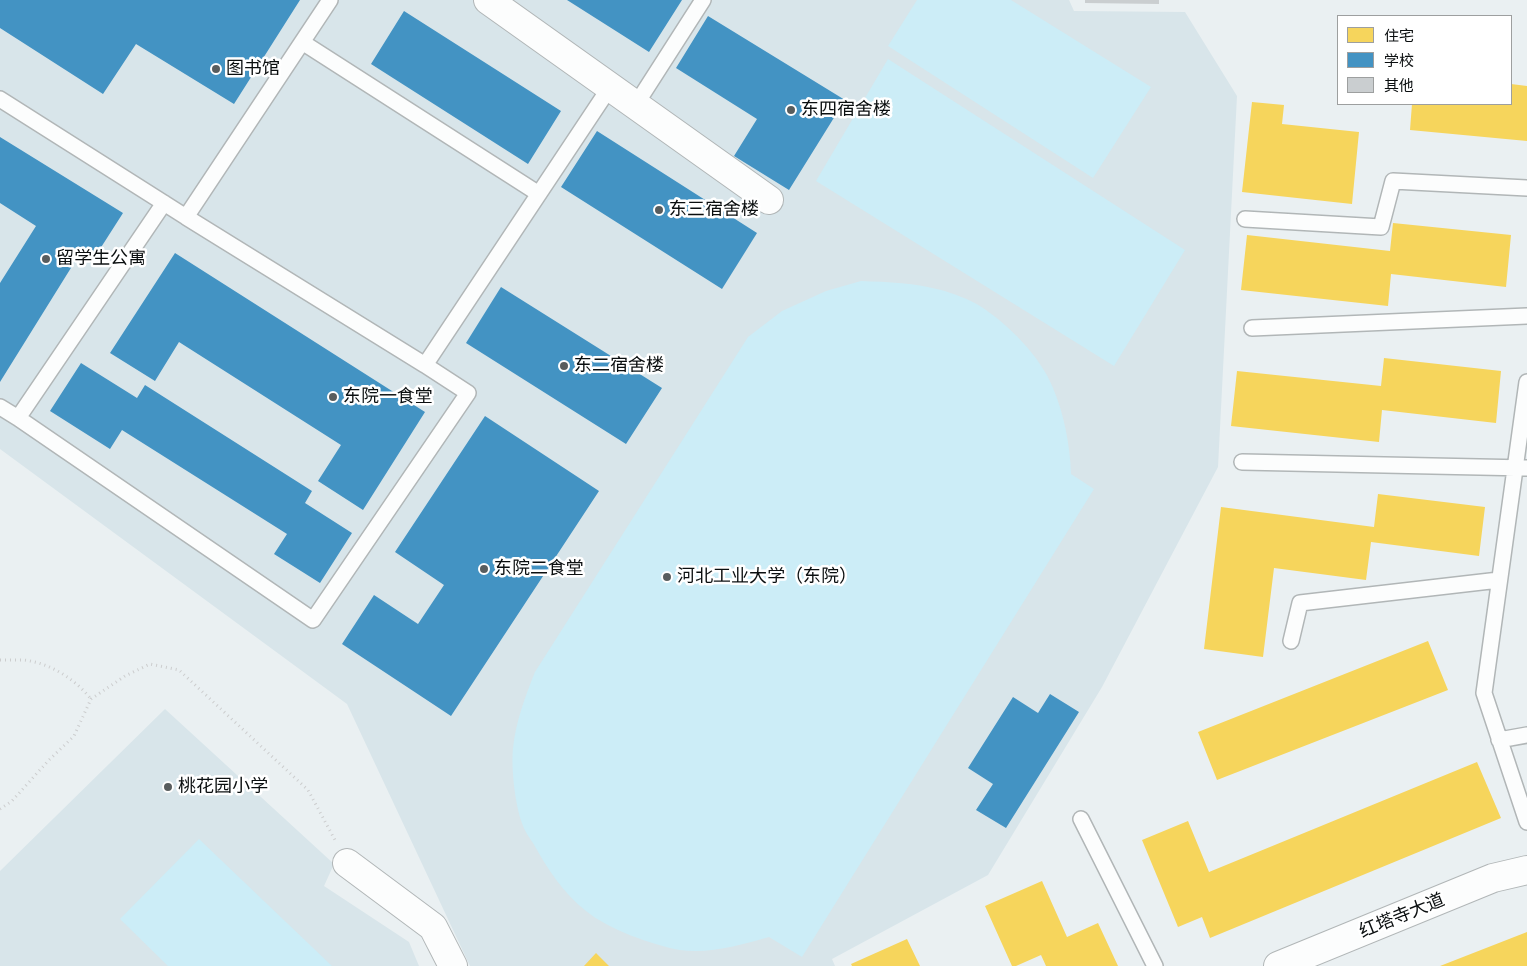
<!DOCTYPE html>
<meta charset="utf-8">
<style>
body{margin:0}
#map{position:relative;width:1527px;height:966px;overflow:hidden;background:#eaf0f2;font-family:Cabin,"Noto Sans SC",sans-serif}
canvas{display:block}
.legend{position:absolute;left:1337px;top:15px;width:175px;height:90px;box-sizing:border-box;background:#fff;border:1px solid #9d9f9f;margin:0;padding:6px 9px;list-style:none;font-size:15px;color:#0a0e0f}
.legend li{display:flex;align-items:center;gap:10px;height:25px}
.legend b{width:25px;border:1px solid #9d9f9f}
</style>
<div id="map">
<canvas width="1527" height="966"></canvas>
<ul class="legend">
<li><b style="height:14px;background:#f6d55c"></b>住宅</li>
<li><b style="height:14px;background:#4393c3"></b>学校</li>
<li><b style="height:14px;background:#caced0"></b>其他</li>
</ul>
</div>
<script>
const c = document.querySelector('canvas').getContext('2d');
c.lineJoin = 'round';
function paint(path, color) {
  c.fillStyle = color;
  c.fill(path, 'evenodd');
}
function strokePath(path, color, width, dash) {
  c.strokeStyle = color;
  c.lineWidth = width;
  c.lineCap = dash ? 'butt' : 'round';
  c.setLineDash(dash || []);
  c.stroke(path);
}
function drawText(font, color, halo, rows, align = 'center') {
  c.font = font + ' Cabin,"Noto Sans SC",sans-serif';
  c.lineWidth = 5;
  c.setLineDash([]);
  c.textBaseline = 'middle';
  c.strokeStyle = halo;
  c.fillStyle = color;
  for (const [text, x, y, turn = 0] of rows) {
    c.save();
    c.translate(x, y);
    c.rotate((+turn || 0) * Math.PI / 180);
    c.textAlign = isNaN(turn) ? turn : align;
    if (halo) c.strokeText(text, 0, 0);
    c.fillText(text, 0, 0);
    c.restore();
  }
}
paint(new Path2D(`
 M 0,0 L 1069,0 L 1074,11 L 1185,12 L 1237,96 L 1218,467 L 1102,687 L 988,875 L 832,959 L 835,966 L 470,966 L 347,704 L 0,449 Z
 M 165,709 L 334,864 L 324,886 L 409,942 L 419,966 L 0,966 L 0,871 Z`), '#d8e5ea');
paint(new Path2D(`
 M 917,0 L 1011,0 L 1151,87 L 1093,178 L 888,46 Z
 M 888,59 L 1185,250 L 1114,366 L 816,181 Z
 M 861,281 C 888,282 915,283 941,290 C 952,293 971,300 980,306 C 1008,324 1041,357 1053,388 C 1064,414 1070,445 1071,474 L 1094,489 L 802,957 L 769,937 C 741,945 710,954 680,950 C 652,945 608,929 586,911 C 563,893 547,868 533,843 C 529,837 524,830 522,823 C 515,804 511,768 513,748 C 516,721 525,697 535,672 L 748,337 L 782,311 L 826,291 Z
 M 199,839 L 332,966 L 168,966 L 120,919 Z`), '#ccedf7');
paint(new Path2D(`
 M 1511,84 L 1527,86 L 1527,141 L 1410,130 L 1412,104 L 1511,104 Z
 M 1252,102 L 1284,105 L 1282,124 L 1359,132 L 1352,204 L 1242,192 Z
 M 1393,223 L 1511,235 L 1506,287 L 1391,274 L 1388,306 L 1241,290 L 1247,235 L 1390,251 Z
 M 1384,358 L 1501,371 L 1496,423 L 1382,410 L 1379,442 L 1231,426 L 1237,371 L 1381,386 Z
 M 1378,494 L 1485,507 L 1479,556 L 1371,542 L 1366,580 L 1274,568 L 1263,657 L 1204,649 L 1221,507 L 1374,527 Z
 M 1428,641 L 1448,690 L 1217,780 L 1198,732 Z
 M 1477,762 L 1501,818 L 1210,938 L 1202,917 L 1178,927 L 1142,840 L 1188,821 L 1209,872 Z
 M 1042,881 L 1067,937 L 1098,923 L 1118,966 L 1046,966 L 1041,955 L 1016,966 L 1012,966 L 985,906 Z
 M 1527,932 L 1527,966 L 1440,966 Z
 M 907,939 L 920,966 L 852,966 L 851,964 Z
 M 596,953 L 609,966 L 584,966 Z`), '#f6d55c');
paint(new Path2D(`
 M 0,0 L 300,0 L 234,104 L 136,44 L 103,94 L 0,28 Z
 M 567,0 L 682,0 L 649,52 Z
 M 404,11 L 561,111 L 528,164 L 371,64 Z
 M 708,16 L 845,100 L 789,190 L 734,156 L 757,119 L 676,68 Z
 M 597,131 L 757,233 L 722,289 L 561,187 Z
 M 0,137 L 123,213 L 91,263 L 79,255 L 0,382 L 0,283 L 36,226 L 0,203 Z
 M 175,253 L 425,412 L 363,510 L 318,481 L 341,445 L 179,342 L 155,381 L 110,353 Z
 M 501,287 L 662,388 L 626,444 L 466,343 Z
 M 81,363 L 137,398 L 145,385 L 312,491 L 305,503 L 352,533 L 320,583 L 274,554 L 287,534 L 122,430 L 110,449 L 50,411 Z
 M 485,416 L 599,491 L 451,716 L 342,644 L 374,595 L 418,624 L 444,585 L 395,552 Z
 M 1050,694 L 1079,712 L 1006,828 L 976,810 L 993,784 L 968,768 L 1013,697 L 1038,713 Z`), '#4393c3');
paint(new Path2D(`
 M 1085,0 L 1159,0 L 1159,4 L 1085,3 Z`), '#caced0');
const service = new Path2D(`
 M 302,42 L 539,194
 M 0,99 L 186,217 L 330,0
 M 635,106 L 703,0
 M 186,217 L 425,365 L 610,87
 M 1245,219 L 1381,227 L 1393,181 L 1527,188
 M 1252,328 L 1527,316
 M 1527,382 L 1484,693 L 1527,822
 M 0,407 L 18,418 L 164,203
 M 18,418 L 313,620 L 468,393 L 425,365
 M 1242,462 L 1527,468
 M 1291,641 L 1300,603 L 1499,580
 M 1499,740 L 1527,735
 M 1081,819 L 1155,966`);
const minor = new Path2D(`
 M 488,0 L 769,200
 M 347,863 L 433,927 L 453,966`);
const tertiary = new Path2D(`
 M 1278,966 L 1493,878 L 1527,870`);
strokePath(service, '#b1b6b7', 18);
strokePath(minor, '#b1b6b7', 30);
strokePath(tertiary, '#b1b6b7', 30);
strokePath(new Path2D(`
 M 0,660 C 8,660 16,660 24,660 C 50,663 75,679 91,699
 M 0,809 L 12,801 L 48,761 L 74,736 L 91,699 L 125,676 L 150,664 L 179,670 L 308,790 L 335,840`), '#cccdce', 3, [1, 4]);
strokePath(service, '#fcfdfd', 15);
strokePath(minor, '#fcfdfd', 28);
strokePath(tertiary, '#fcfdfd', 28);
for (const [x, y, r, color] of [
 [216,69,5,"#585d5e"],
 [791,110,5,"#585d5e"],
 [659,210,5,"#585d5e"],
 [46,259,5,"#585d5e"],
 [564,366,5,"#585d5e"],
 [333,397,5,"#585d5e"],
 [484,569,5,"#585d5e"],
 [667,577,5,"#585d5e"],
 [168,787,5,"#585d5e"]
]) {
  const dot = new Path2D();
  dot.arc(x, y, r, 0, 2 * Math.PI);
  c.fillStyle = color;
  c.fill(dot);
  strokePath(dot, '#fff', 2);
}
drawText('18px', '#0a0e0f', '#fff', [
 ["图书馆",226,69],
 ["东四宿舍楼",801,110],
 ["东三宿舍楼",669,210],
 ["留学生公寓",56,259],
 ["东二宿舍楼",574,366],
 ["东院一食堂",343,397],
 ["东院二食堂",494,569],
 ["河北工业大学（东院）",677,577],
 ["桃花园小学",178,787]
], 'left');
drawText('18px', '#0a0e0f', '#fff', [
 ["红塔寺大道",1402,916,-22]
]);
</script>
